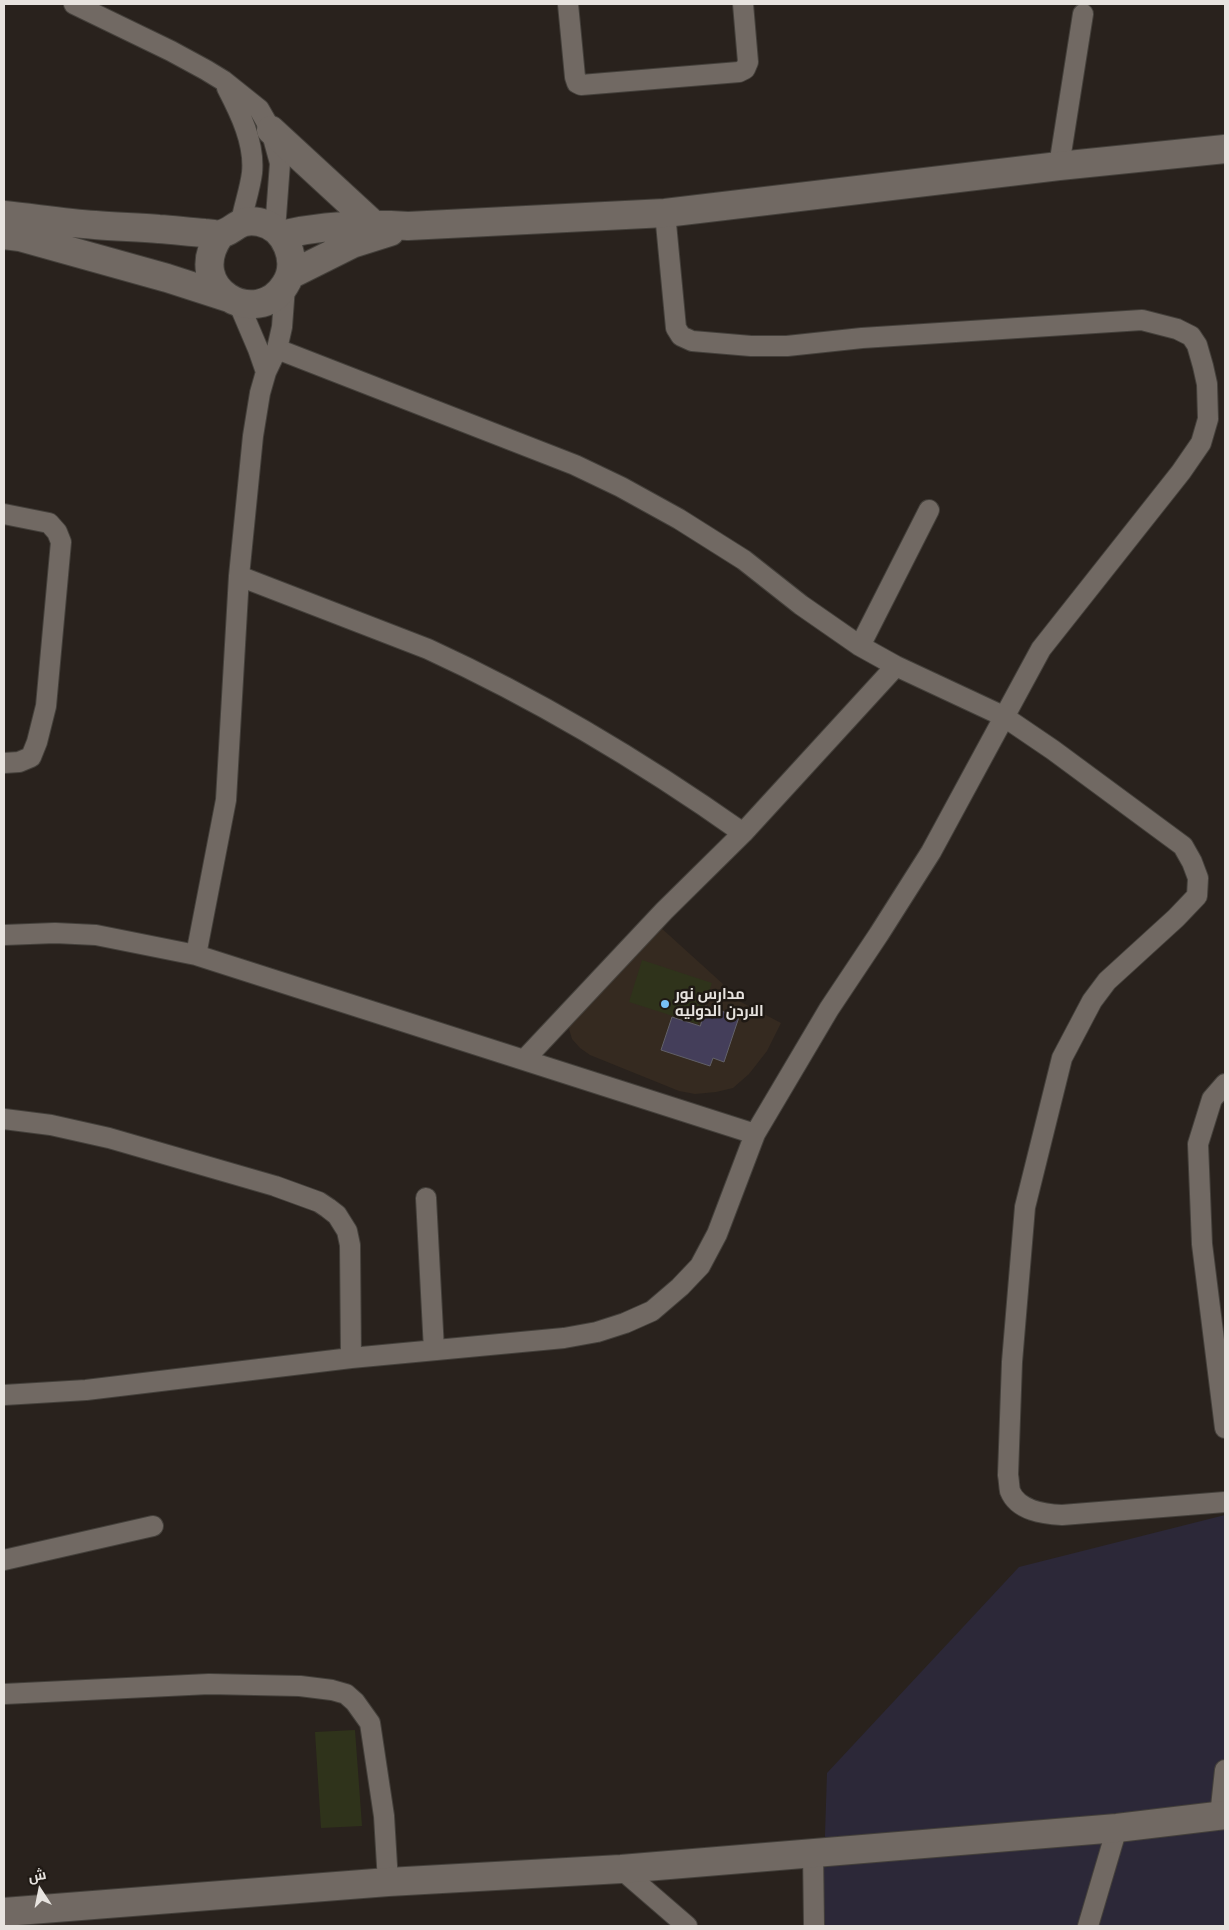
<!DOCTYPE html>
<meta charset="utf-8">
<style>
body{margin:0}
#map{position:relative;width:1229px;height:1930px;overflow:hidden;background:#29221d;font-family:"PT Serif",Cairo,serif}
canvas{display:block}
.frame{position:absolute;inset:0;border:5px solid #e7e3df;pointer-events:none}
.north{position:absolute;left:15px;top:1865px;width:50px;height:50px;-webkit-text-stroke:4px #1f1914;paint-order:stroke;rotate:349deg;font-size:14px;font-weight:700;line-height:20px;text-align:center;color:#e7e3df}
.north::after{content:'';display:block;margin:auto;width:18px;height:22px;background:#e7e3df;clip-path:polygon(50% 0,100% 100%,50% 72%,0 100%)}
</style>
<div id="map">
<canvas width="1229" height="1930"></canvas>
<div class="frame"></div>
<div class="north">ش</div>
</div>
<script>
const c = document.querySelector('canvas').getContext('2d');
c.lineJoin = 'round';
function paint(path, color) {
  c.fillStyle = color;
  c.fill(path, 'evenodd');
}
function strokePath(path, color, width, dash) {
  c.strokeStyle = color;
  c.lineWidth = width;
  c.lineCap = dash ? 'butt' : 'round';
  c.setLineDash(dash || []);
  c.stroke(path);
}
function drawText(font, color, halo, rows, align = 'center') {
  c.font = font + ' "PT Serif",Cairo,serif';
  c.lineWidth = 5;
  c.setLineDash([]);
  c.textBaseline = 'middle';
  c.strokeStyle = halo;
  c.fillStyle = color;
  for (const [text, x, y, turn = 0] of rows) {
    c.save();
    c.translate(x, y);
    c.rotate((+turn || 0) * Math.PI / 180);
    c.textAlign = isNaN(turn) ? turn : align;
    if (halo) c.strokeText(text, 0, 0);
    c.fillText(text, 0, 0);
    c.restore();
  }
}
paint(new Path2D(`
 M 659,926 L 723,984 L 720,991 L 781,1023 L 767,1051 L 749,1074 L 733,1088 L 716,1092 L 695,1094 L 679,1091 L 590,1055 L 580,1048 L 572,1039 L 569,1029 L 571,1019 Z`), '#352a20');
paint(new Path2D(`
 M 1225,1515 L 1225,1926 L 822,1926 L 827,1773 L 1019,1567 Z`), '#2c2838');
paint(new Path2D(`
 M 642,960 L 712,983 L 698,1024 L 629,1002 Z
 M 355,1730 L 362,1826 L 321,1828 L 315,1732 Z`), '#2f331b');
const building = new Path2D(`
 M 706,1006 L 739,1017 L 724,1062 L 713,1058 L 710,1066 L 661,1050 L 672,1017 L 700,1026 Z`);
paint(building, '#443e5a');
strokePath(building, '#616068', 1);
const street = new Path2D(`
 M 74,4 L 171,51 L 206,70 L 224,81 L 259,109 L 271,130 L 280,163 L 275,230
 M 568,4 L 575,77 L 577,83 L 581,85 L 739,72 L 745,69 L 748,62 L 743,4
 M 227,88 C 240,113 255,143 252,173 C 250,189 244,206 241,222
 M 1059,166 L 1083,14
 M 238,302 L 258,349 L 266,372
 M 277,349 L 575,465 L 621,487 L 679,519 L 744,560 L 801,605 L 860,646 L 896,666 L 1003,716 L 1053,750 L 1183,846 L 1192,862 L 1198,878 L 1197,896 L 1176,918 L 1107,981 L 1092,1001 L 1062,1058 L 1025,1207 L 1012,1362 L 1008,1475 C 1009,1480 1009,1486 1010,1491 C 1018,1511 1044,1514 1062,1515 L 1225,1502
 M 4,514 L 49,523 L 57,532 L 61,542 L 46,706 L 37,742 L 31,757 L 19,762 L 4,763
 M 239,576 L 428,649 C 539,700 644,763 743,833 L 896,666
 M 860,646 L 929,510
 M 4,935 L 55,933 L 96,935 L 196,955 L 755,1134
 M 196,955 L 226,800 L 239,576 L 253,436 L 260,393 L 266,372 L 277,349 L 282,327 L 285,286
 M 524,1060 L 664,911 L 743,833
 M 1225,1084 L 1212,1099 L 1198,1144 L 1202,1244 L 1225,1428
 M 4,1119 L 51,1125 L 109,1138 L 275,1186 L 319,1202 L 328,1208 L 337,1215 L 347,1231 L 350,1245 L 351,1358
 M 426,1198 L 434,1350
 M 4,1395 L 86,1390 L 351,1358 L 564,1338 L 597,1332 L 625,1323 L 652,1311 L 680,1287 L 700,1266 L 717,1234 L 755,1134 L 829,1009 L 879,934 L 931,852 L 1041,649 L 1181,472 L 1201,443 L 1208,419 L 1207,384 L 1203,366 L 1197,345 L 1191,336 L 1177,329 L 1142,320 L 862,338 L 787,346 L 751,346 L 692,341 L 681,336 L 676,328 L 665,213
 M 4,1560 L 153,1526
 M 4,1694 L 209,1684 L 300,1686 L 332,1690 L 346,1694 L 355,1702 L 370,1723 L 384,1816 L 388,1882
 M 1220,1816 L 1225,1770
 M 813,1852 L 814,1926
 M 621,1869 L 687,1926
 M 1088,1926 L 1117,1828`);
const secondary = new Path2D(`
 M 271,130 L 373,224
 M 4,215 C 34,218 64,223 95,225 C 116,227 138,227 159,229 C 174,230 190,232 205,233 C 209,233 216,235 220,234 C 234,232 237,218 259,222 C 286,227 300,262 285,285 C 257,330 182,289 220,235
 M 4,235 L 20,237 L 167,278 L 229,298
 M 281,235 C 324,225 365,223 408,226 L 665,213 L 1059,166 L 1225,149
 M 290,275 L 352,244 L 390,232
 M 4,1912 L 388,1882 L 621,1869 L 1117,1828 L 1225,1815`);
strokePath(street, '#44403b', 22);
strokePath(secondary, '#44403b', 30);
strokePath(street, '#716963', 20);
strokePath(secondary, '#716963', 28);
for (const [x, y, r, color] of [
 [665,1004,5,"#78bff7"]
]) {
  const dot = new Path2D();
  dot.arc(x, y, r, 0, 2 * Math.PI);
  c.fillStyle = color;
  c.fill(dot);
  strokePath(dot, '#1f1914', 2);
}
drawText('bold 15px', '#e7e3df', '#1f1914', [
 ["مدارس نور",675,995],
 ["الاردن الدوليه",675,1012]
], 'left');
</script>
